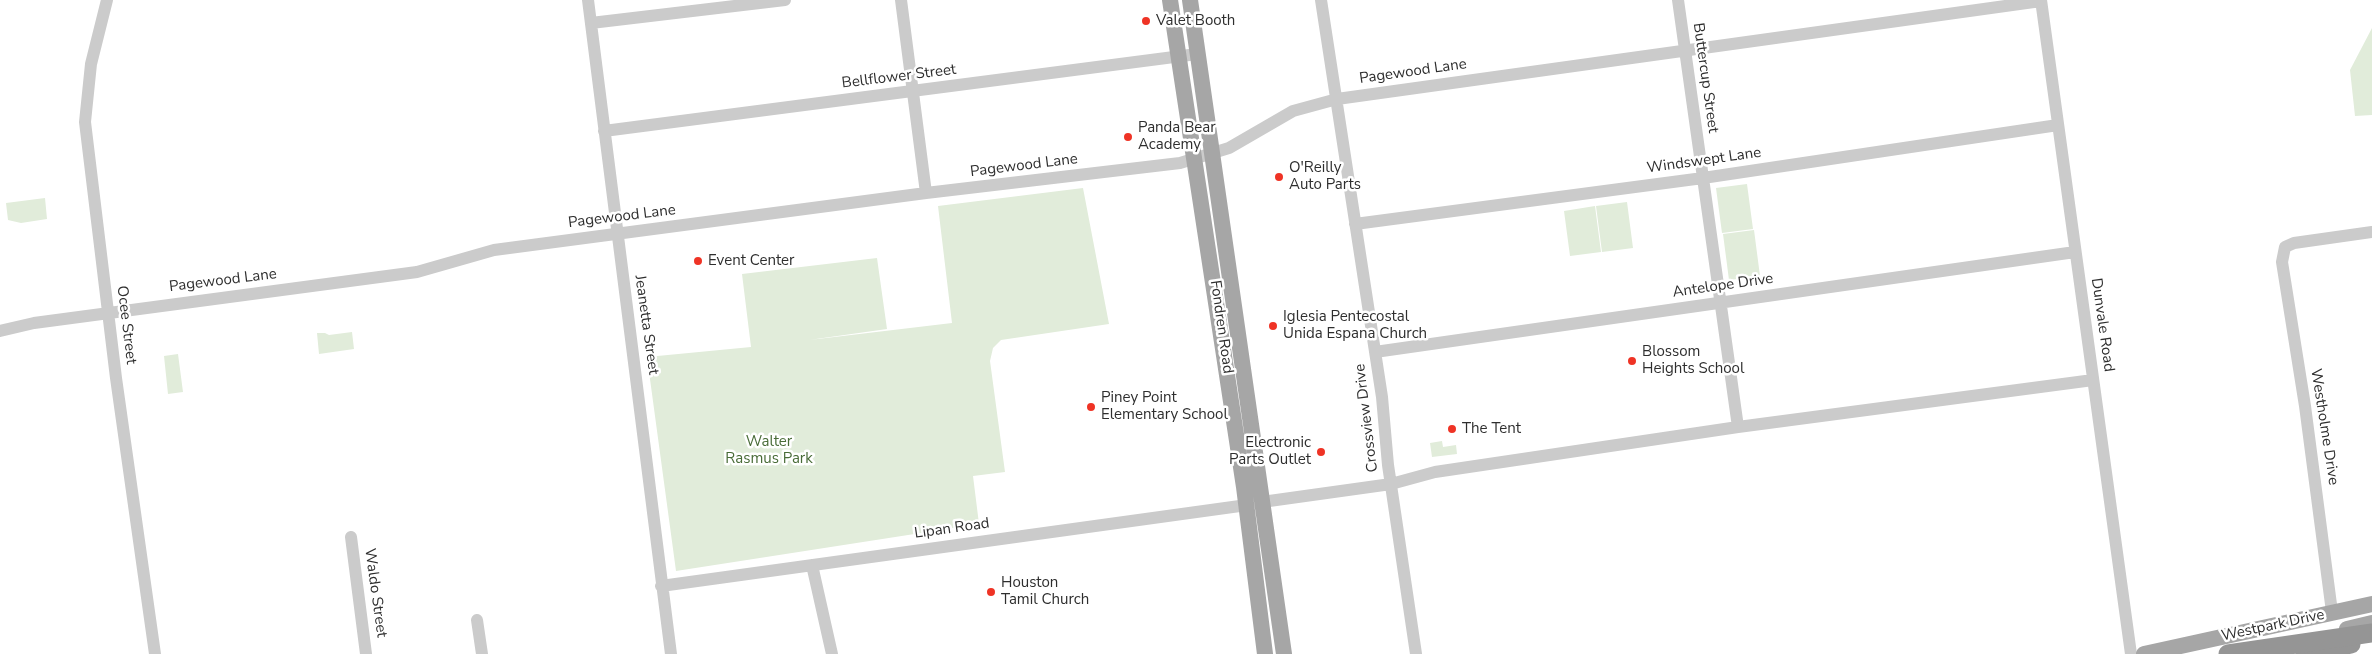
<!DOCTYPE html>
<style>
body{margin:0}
canvas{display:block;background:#fff}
</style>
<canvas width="2372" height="654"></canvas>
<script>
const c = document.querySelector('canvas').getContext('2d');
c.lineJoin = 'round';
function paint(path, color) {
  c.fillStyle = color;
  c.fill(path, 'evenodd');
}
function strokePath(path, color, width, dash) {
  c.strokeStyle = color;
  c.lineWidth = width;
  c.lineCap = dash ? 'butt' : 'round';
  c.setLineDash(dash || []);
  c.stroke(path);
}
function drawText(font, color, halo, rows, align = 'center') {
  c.font = font + ' "Nunito Sans",sans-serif';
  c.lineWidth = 5;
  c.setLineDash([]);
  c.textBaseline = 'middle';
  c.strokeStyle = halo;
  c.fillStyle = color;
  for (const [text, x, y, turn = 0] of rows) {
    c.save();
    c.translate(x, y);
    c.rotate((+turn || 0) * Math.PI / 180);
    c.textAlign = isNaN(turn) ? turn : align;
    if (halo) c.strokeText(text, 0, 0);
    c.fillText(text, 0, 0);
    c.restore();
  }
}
paint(new Path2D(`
 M 2372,28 L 2372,115 L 2355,116 L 2350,70 Z
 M 1747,184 L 1753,229 L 1722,233 L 1716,188 Z
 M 1083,188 L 1109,324 L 1001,340 L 993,348 L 990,361 L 1005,472 L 973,476 L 979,524 L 676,571 L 647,357 L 751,347 L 742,274 L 877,258 L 887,329 L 809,340 L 952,323 L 938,206 Z
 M 45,198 L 47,219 L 21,223 L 8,220 L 6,203 Z
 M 1627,202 L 1633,248 L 1602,252 L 1596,206 Z
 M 1595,206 L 1601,252 L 1570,256 L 1564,211 Z
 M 1754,230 L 1760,276 L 1729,280 L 1723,234 Z
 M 352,332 L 354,349 L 319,354 L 317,333 L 325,333 L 329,335 Z
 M 178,354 L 183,392 L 168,394 L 164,356 Z
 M 1442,441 L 1443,447 L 1456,445 L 1457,454 L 1432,457 L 1430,443 Z`), '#e1ecda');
strokePath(new Path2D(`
 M 107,0 L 91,64 L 85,122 L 116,378 L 155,654
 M 588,0 L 671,654
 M 901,0 L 926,193
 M 1321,0 L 1382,397 L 1388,465 L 1416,654
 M 1678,0 L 1738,427
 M 2041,0 L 2131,654
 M 591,23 L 785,0
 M 604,131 L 1197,54
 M 1355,224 L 1703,178 L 2058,125
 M 0,331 L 34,323 L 417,272 L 494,250 L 926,193 L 1180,163 L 1229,148 L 1293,111 L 1337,99 L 2041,1
 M 1375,352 L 2075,252
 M 1262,502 L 1391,484 L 1435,472 L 1738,427 L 2093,380
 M 351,537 L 366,654
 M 812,565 L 832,654
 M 661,586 L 1247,505
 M 2332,612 L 2305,406 L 2282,262 L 2285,247 L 2294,243 L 2372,232
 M 477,620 L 482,654`), '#cbcbcb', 12);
strokePath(new Path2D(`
 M 1170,0 L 1244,487 L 1265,654
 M 1190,0 L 1284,654
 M 2347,629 L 2372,623
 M 2144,654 L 2372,604`), '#a6a6a6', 16);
strokePath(new Path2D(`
 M 2305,654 L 2351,644`), '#959595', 19);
strokePath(new Path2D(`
 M 2228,654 L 2372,633`), '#959595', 19);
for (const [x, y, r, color] of [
 [1146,21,5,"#ef3325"],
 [1128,137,5,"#ef3325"],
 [1279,177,5,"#ef3325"],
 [698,261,5,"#ef3325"],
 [1273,326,5,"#ef3325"],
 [1632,361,5,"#ef3325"],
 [1091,407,5,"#ef3325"],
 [1452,429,5,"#ef3325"],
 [1321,452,5,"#ef3325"],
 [991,592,5,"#ef3325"]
]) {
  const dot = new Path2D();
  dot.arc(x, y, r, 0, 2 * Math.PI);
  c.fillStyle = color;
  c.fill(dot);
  strokePath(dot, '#fff', 2);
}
drawText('15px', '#2e2e2e', '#fff', [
 ["Valet Booth",1156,21],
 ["Panda Bear",1138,128],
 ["Academy",1138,145],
 ["O'Reilly",1289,168],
 ["Auto Parts",1289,185],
 ["Event Center",708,261],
 ["Iglesia Pentecostal",1283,317],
 ["Unida Espana Church",1283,334],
 ["Blossom",1642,352],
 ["Heights School",1642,369],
 ["Piney Point",1101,398],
 ["Elementary School",1101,415],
 ["The Tent",1462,429],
 ["Electronic",1311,443,"right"],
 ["Parts Outlet",1311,460,"right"],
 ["Houston",1001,583],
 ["Tamil Church",1001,600]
], 'left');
drawText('15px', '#2e2e2e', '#fff', [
 ["Pagewood Lane",1413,72,-8],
 ["Bellflower Street",899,77,-7],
 ["Buttercup Street",1705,78,82],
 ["Windswept Lane",1704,161,-8],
 ["Pagewood Lane",1024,166,-7],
 ["Pagewood Lane",622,217,-7],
 ["Pagewood Lane",223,281,-7],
 ["Antelope Drive",1723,286,-8],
 ["Ocee Street",126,325,83],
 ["Jeanetta Street",646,325,82],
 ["Dunvale Road",2102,325,82],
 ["Fondren Road",1221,327,82],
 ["Crossview Drive",1367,418,-97],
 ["Westholme Drive",2324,427,81],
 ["Lipan Road",952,529,-8],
 ["Waldo Street",375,593,82],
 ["Westpark Drive",2273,626,-12]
]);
drawText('15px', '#496c38', '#fff', [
 ["Walter",769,442],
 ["Rasmus Park",769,459]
]);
</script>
